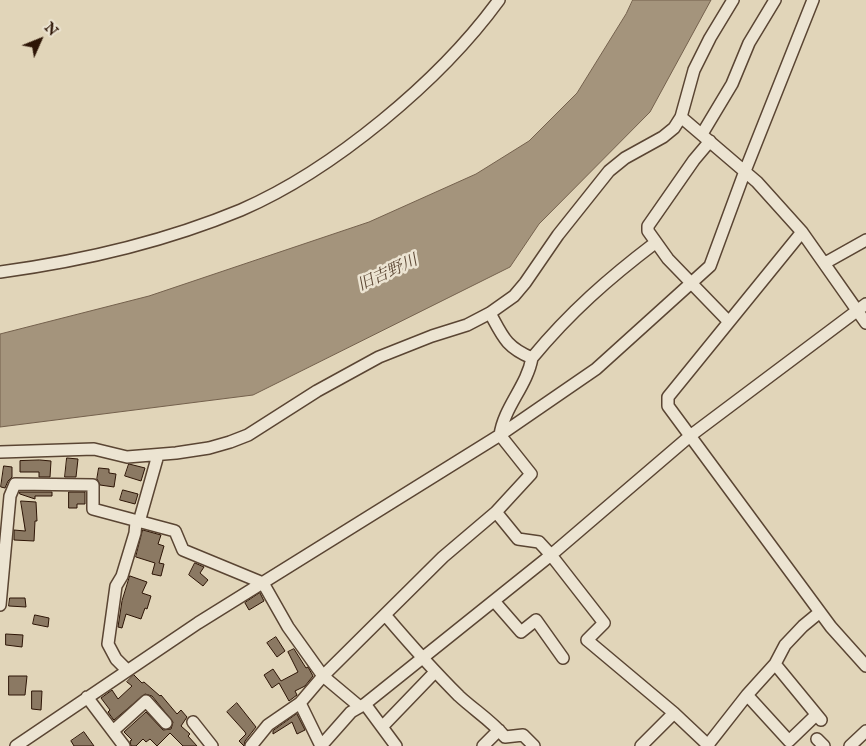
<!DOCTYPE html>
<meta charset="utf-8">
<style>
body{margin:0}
#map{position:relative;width:866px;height:746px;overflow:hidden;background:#e1d5b9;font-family:"IM FELL English",serif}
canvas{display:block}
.north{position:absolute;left:15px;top:15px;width:50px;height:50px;-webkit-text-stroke:4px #ece4d2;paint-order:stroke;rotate:46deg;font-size:14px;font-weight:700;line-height:20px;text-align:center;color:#2d1506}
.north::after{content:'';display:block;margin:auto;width:18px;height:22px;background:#2d1506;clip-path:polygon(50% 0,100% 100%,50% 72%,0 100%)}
</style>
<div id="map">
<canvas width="866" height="746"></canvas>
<div class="north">N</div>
</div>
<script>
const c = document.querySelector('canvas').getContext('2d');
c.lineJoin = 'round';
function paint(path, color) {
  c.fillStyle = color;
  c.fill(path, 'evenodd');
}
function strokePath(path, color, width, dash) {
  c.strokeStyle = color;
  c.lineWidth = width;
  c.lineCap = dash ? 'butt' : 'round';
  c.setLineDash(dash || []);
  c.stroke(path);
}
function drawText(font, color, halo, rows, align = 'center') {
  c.font = font + ' "IM FELL English","Noto Serif JP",serif';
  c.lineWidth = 5;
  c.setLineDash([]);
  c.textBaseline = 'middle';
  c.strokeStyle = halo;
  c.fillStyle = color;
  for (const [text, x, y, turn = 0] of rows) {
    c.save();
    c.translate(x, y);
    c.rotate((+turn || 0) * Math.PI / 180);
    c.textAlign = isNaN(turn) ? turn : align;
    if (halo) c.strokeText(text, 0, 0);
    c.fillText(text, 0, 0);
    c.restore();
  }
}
const water = new Path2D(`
 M 633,0 L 711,0 L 650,112 L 539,224 L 510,267 L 253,395 L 0,427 L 0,334 L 149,296 L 369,222 L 476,174 L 529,141 L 577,93 L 626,14 Z`);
paint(water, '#a4947c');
strokePath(water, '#74614d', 1);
const building = new Path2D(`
 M 67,458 L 78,459 L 76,477 L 65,477 Z
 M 40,460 L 51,461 L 50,477 L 39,477 L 39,472 L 20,472 L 20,461 Z
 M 129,464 L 145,468 L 141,481 L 125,476 Z
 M 4,466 L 12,467 L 12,477 L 8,481 L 5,488 L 1,487 Z
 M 99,468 L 109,469 L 109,473 L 116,474 L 114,487 L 100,485 L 97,479 Z
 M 123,490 L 138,494 L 135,504 L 120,500 Z
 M 20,492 L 52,492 L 52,496 L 35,496 L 35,499 L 20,494 Z
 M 69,492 L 85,492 L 85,504 L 77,504 L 77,508 L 69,508 Z
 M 21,501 L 36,502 L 37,521 L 35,521 L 34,541 L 14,540 L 14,530 L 25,531 Z
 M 143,530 L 161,535 L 158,544 L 164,546 L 159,563 L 164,564 L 161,576 L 152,574 L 155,563 L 136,557 Z
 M 195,563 L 204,567 L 200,573 L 208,580 L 203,586 L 189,575 Z
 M 130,576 L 147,582 L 142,593 L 151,596 L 147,609 L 145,608 L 141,619 L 126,614 L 122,628 L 118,627 L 122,601 Z
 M 260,593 L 264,601 L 249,610 L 245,603 Z
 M 10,598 L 25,598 L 26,607 L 9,606 Z
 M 35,615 L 49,618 L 48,627 L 33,624 Z
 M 6,634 L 23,635 L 22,647 L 6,645 Z
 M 276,637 L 285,651 L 277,657 L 267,643 Z
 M 294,649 L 306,668 L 308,667 L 313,676 L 305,686 L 295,691 L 297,695 L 289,701 L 279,683 L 272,688 L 264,675 L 273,669 L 281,681 L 298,672 L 288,652 Z
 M 134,675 L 142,683 L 144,682 L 160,696 L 161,695 L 177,714 L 181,710 L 187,717 L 181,726 L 190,734 L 188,736 L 197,746 L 183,746 L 170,733 L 157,746 L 150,739 L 146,742 L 143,739 L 136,746 L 131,746 L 130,741 L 132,740 L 124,732 L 146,712 L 163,730 L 171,729 L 173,722 L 152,696 L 145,694 L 114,720 L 113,719 L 108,712 L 110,710 L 101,698 L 112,690 L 118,699 L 132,686 L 127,682 Z
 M 9,676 L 27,676 L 25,695 L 9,695 Z
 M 32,691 L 42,691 L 41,710 L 32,709 Z
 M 237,703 L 256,727 L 245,741 L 244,746 L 239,741 L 246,734 L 245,732 L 227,712 Z
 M 297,714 L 305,730 L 297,734 L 292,722 L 273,734 L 273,731 Z
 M 84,732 L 94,746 L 74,746 L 71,741 Z`);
paint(building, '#8b7963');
strokePath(building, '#2d1506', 1);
const minor = new Path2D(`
 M 681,117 L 757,182 L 802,232 L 866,323
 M 702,134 L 732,84 L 749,43 L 775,0
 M 710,141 L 694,160 L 648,226 L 648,231 L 668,259 L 729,322
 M 802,232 L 668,397 L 668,406 L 831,627 L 866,666
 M 825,263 L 866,240
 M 0,272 C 82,261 164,242 241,210 C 333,170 440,81 499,0
 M 490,313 C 503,337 506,347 532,358
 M 0,452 L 94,449 L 127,457 L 176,453 L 209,448 L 230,442 L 248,435 L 317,391 L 379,357 L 432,336 L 467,325 L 490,313 L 514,296 L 525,283 L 558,235 L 609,171 L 625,158 L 663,137 L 674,128 L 681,117 L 694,70 L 710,38 L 733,0
 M 496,512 L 518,539 L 539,542 L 551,555 L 604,623 L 587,640 L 674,713 L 709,746
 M 139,522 L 158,455
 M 494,601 L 521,632 L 536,620 L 563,658
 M 0,605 L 10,496 L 15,484 L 93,485 L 93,509 L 175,531 L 183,550 L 263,583 L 288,627 L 323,676 L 360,707
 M 386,616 C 409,643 433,670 459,696 C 474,710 492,721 505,737 L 523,735 L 534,746
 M 775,664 L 821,720
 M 127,670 L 116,659 L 108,644 L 116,586 L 122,576 L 135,533 L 136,522
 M 747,695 L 789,741 L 816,715
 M 87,697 L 124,746
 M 300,703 L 321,746
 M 365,704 L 396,746
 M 193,722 L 212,746
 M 382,727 L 435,672
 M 113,731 L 146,701 L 166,723
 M 817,739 L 824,746
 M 16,746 L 198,623 L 500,435 L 596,369 L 710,266 L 745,171 L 813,0
 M 251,746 L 268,725 L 300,703 L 323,676 L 443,557 L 496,512 L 531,474 L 500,435 C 504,407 527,386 532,358 C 570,312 609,278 655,243
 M 321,746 L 351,712 L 365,704 L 551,555 L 690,436 L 866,304
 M 483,746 L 499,730
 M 641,746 L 674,713
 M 707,746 L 747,695 L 775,664 L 785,645 L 803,626 L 820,612
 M 850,746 L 866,731`);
strokePath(minor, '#5a4533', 14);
strokePath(minor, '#ece4d2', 11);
drawText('italic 16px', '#5d4835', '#ece4d2', [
 ["旧吉野川",388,274,-25]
]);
</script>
